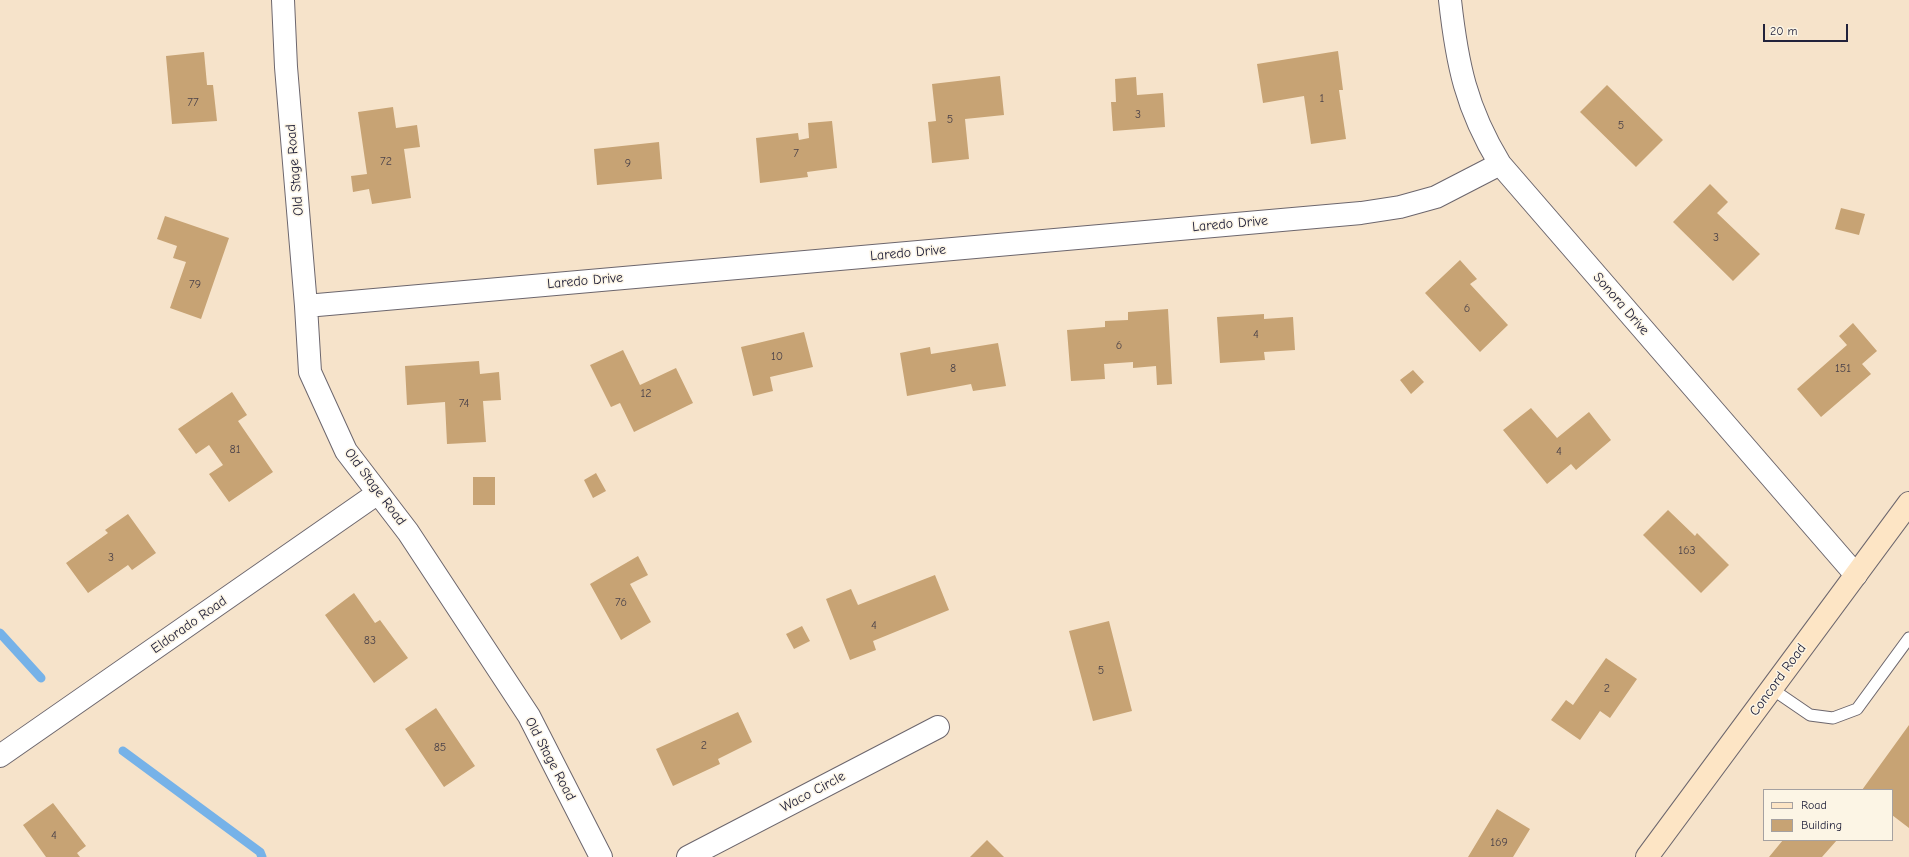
<!DOCTYPE html>
<style>
body{margin:0}
#map{position:relative;width:1909px;height:857px;overflow:hidden;background:#f6e3ca;font-family:"Comic Neue",sans-serif}
canvas{display:block}
.legend{position:absolute;left:1763px;top:789px;width:130px;height:52px;box-sizing:border-box;background:#fcf5e5;border:1px solid #a5a1a1;margin:0;padding:5px 7px;list-style:none;font-size:12px;color:#22223b}
.legend li{display:flex;align-items:center;gap:8px;height:20px}
.legend b{width:20px;border:1px solid #a5a1a1}
.scale{position:absolute;left:1763px;top:24px;width:85px;height:18px;box-sizing:border-box;border:2px solid #22223b;border-top:0;padding-left:5px;font-size:12px;line-height:14px;white-space:nowrap;color:#22223b;-webkit-text-stroke:3px #fcf5e5;paint-order:stroke}
</style>
<div id="map">
<canvas width="1909" height="857"></canvas>
<ul class="legend">
<li><b style="height:5px;background:#fde5c5"></b>Road</li>
<li><b style="height:11px;background:#c7a374"></b>Building</li>
</ul>
<div class="scale">20 m</div>
</div>
<script>
const c = document.querySelector('canvas').getContext('2d');
c.lineJoin = 'round';
function strokePath(path, color, width, dash) {
  c.strokeStyle = color;
  c.lineWidth = width;
  c.lineCap = dash ? 'butt' : 'round';
  c.setLineDash(dash || []);
  c.stroke(path);
}
function paint(path, color) {
  c.fillStyle = color;
  c.fill(path, 'evenodd');
}
function drawText(font, color, halo, rows, align = 'center') {
  c.font = font + ' "Comic Neue",sans-serif';
  c.lineWidth = 3;
  c.setLineDash([]);
  c.textBaseline = 'middle';
  c.strokeStyle = halo;
  c.fillStyle = color;
  for (const [text, x, y, turn = 0] of rows) {
    c.save();
    c.translate(x, y);
    c.rotate((+turn || 0) * Math.PI / 180);
    c.textAlign = isNaN(turn) ? turn : align;
    if (halo) c.strokeText(text, 0, 0);
    c.fillText(text, 0, 0);
    c.restore();
  }
}
strokePath(new Path2D(`
 M 0,633 L 41,678
 M 123,751 L 260,852 L 262,857`), '#76b2e8', 9);
paint(new Path2D(`
 M 1338,51 L 1343,90 L 1339,90 L 1346,139 L 1311,144 L 1304,96 L 1263,103 L 1257,64 Z
 M 204,52 L 207,85 L 213,85 L 217,121 L 172,124 L 166,56 Z
 M 1000,76 L 1004,115 L 965,119 L 969,159 L 932,163 L 928,122 L 936,121 L 932,84 Z
 M 1136,77 L 1137,95 L 1163,93 L 1165,127 L 1113,131 L 1111,102 L 1116,102 L 1115,79 Z
 M 1607,85 L 1663,140 L 1636,167 L 1580,112 Z
 M 393,107 L 396,128 L 417,125 L 420,147 L 404,149 L 411,198 L 372,204 L 369,189 L 353,192 L 351,176 L 367,174 L 358,112 Z
 M 832,121 L 837,168 L 807,172 L 808,177 L 760,183 L 756,138 L 798,133 L 799,140 L 809,138 L 808,123 Z
 M 659,142 L 662,179 L 597,185 L 594,149 Z
 M 1710,184 L 1728,202 L 1717,213 L 1760,254 L 1733,281 L 1673,222 Z
 M 1841,208 L 1865,214 L 1859,235 L 1835,229 Z
 M 165,216 L 229,238 L 201,319 L 170,308 L 186,262 L 173,258 L 177,246 L 157,239 Z
 M 1460,260 L 1477,279 L 1470,284 L 1508,325 L 1480,352 L 1425,293 Z
 M 1168,309 L 1172,384 L 1157,385 L 1156,366 L 1133,368 L 1133,362 L 1104,364 L 1105,379 L 1071,381 L 1067,330 L 1105,327 L 1105,321 L 1128,320 L 1128,312 Z
 M 1264,314 L 1264,319 L 1293,317 L 1295,350 L 1264,352 L 1265,360 L 1220,363 L 1217,317 Z
 M 1853,323 L 1877,351 L 1862,364 L 1871,374 L 1821,417 L 1797,389 L 1847,345 L 1839,336 Z
 M 804,332 L 813,367 L 770,377 L 773,391 L 753,396 L 741,347 Z
 M 998,343 L 1006,386 L 973,391 L 971,384 L 907,396 L 900,353 L 930,347 L 931,354 Z
 M 623,350 L 640,385 L 676,368 L 693,403 L 634,432 L 620,403 L 611,407 L 590,365 Z
 M 479,361 L 480,374 L 499,372 L 501,400 L 483,401 L 486,442 L 447,444 L 445,402 L 407,405 L 405,366 Z
 M 1413,370 L 1424,382 L 1411,394 L 1400,380 Z
 M 232,392 L 247,415 L 238,421 L 273,472 L 229,502 L 209,474 L 223,465 L 209,445 L 196,454 L 178,429 Z
 M 1531,408 L 1557,438 L 1589,412 L 1611,440 L 1576,470 L 1571,464 L 1547,484 L 1503,430 Z
 M 596,473 L 606,491 L 593,498 L 584,480 Z
 M 473,477 L 495,477 L 495,505 L 473,505 Z
 M 1668,510 L 1695,536 L 1697,533 L 1729,565 L 1701,593 L 1643,535 Z
 M 128,514 L 156,553 L 132,570 L 128,565 L 88,593 L 66,563 L 108,533 L 105,530 Z
 M 638,556 L 648,575 L 630,584 L 651,622 L 621,640 L 590,584 Z
 M 935,575 L 949,610 L 873,641 L 876,650 L 850,660 L 826,599 L 851,589 L 858,605 Z
 M 354,593 L 375,623 L 380,620 L 408,658 L 374,683 L 325,615 Z
 M 1109,621 L 1132,711 L 1093,721 L 1069,631 Z
 M 802,626 L 810,641 L 794,649 L 786,634 Z
 M 1606,658 L 1637,679 L 1610,718 L 1600,711 L 1580,740 L 1551,720 L 1566,700 L 1573,705 Z
 M 436,708 L 475,766 L 444,787 L 405,729 Z
 M 738,712 L 752,742 L 718,759 L 720,764 L 673,786 L 656,749 Z
 M 1909,725 L 1909,828 L 1892,815 L 1892,790 L 1862,790 Z
 M 53,803 L 86,846 L 77,853 L 80,857 L 46,857 L 23,825 Z
 M 1497,809 L 1530,829 L 1513,857 L 1468,857 Z
 M 987,840 L 1004,857 L 970,857 Z
 M 1783,840 L 1837,840 L 1822,857 L 1769,857 Z`), '#c7a374');
const service = new Path2D(`
 M 1772,689 L 1810,715 L 1833,718 L 1857,709 L 1909,638`);
const minor = new Path2D(`
 M 283,0 L 286,67 L 306,306 L 310,372 L 346,451 L 408,532 L 529,716 L 601,857
 M 1450,0 C 1457,64 1466,108 1500,164 L 1856,575
 M 306,306 L 1361,213 L 1400,207 L 1436,197 L 1500,164
 M 0,756 L 378,493
 M 688,857 L 938,727`);
const secondary = new Path2D(`
 M 1647,857 L 1909,503`);
strokePath(service, '#6c666d', 13);
strokePath(minor, '#6c666d', 24);
strokePath(secondary, '#6c666d', 24);
strokePath(service, '#fff', 11);
strokePath(minor, '#fff', 22);
strokePath(secondary, '#fde5c5', 22);
drawText('12px', '#4b4249', null, [
 ["1",1322,99],
 ["77",193,103],
 ["3",1138,115],
 ["5",950,120],
 ["5",1621,126],
 ["7",796,154],
 ["72",386,162],
 ["9",628,164],
 ["3",1716,238],
 ["79",195,285],
 ["6",1467,309],
 ["4",1256,335],
 ["6",1119,346],
 ["10",777,357],
 ["8",953,369],
 ["151",1843,369],
 ["12",646,394],
 ["74",464,404],
 ["81",235,450],
 ["4",1559,452],
 ["163",1687,551],
 ["3",111,558],
 ["76",621,603],
 ["4",874,626],
 ["83",370,641],
 ["5",1101,671],
 ["2",1607,689],
 ["2",704,746],
 ["85",440,748],
 ["4",54,836],
 ["169",1499,843]
]);
drawText('14px', '#22223b', '#fcf5e5', [
 ["Old Stage Road",295,170,-95],
 ["Laredo Drive",1230,224,-5],
 ["Laredo Drive",908,253,-5],
 ["Laredo Drive",585,281,-5],
 ["Sonora Drive",1621,304,49],
 ["Old Stage Road",375,487,53],
 ["Eldorado Road",189,625,-35],
 ["Concord Road",1778,680,-54],
 ["Old Stage Road",550,759,62],
 ["Waco Circle",813,792,-28]
]);
</script>
